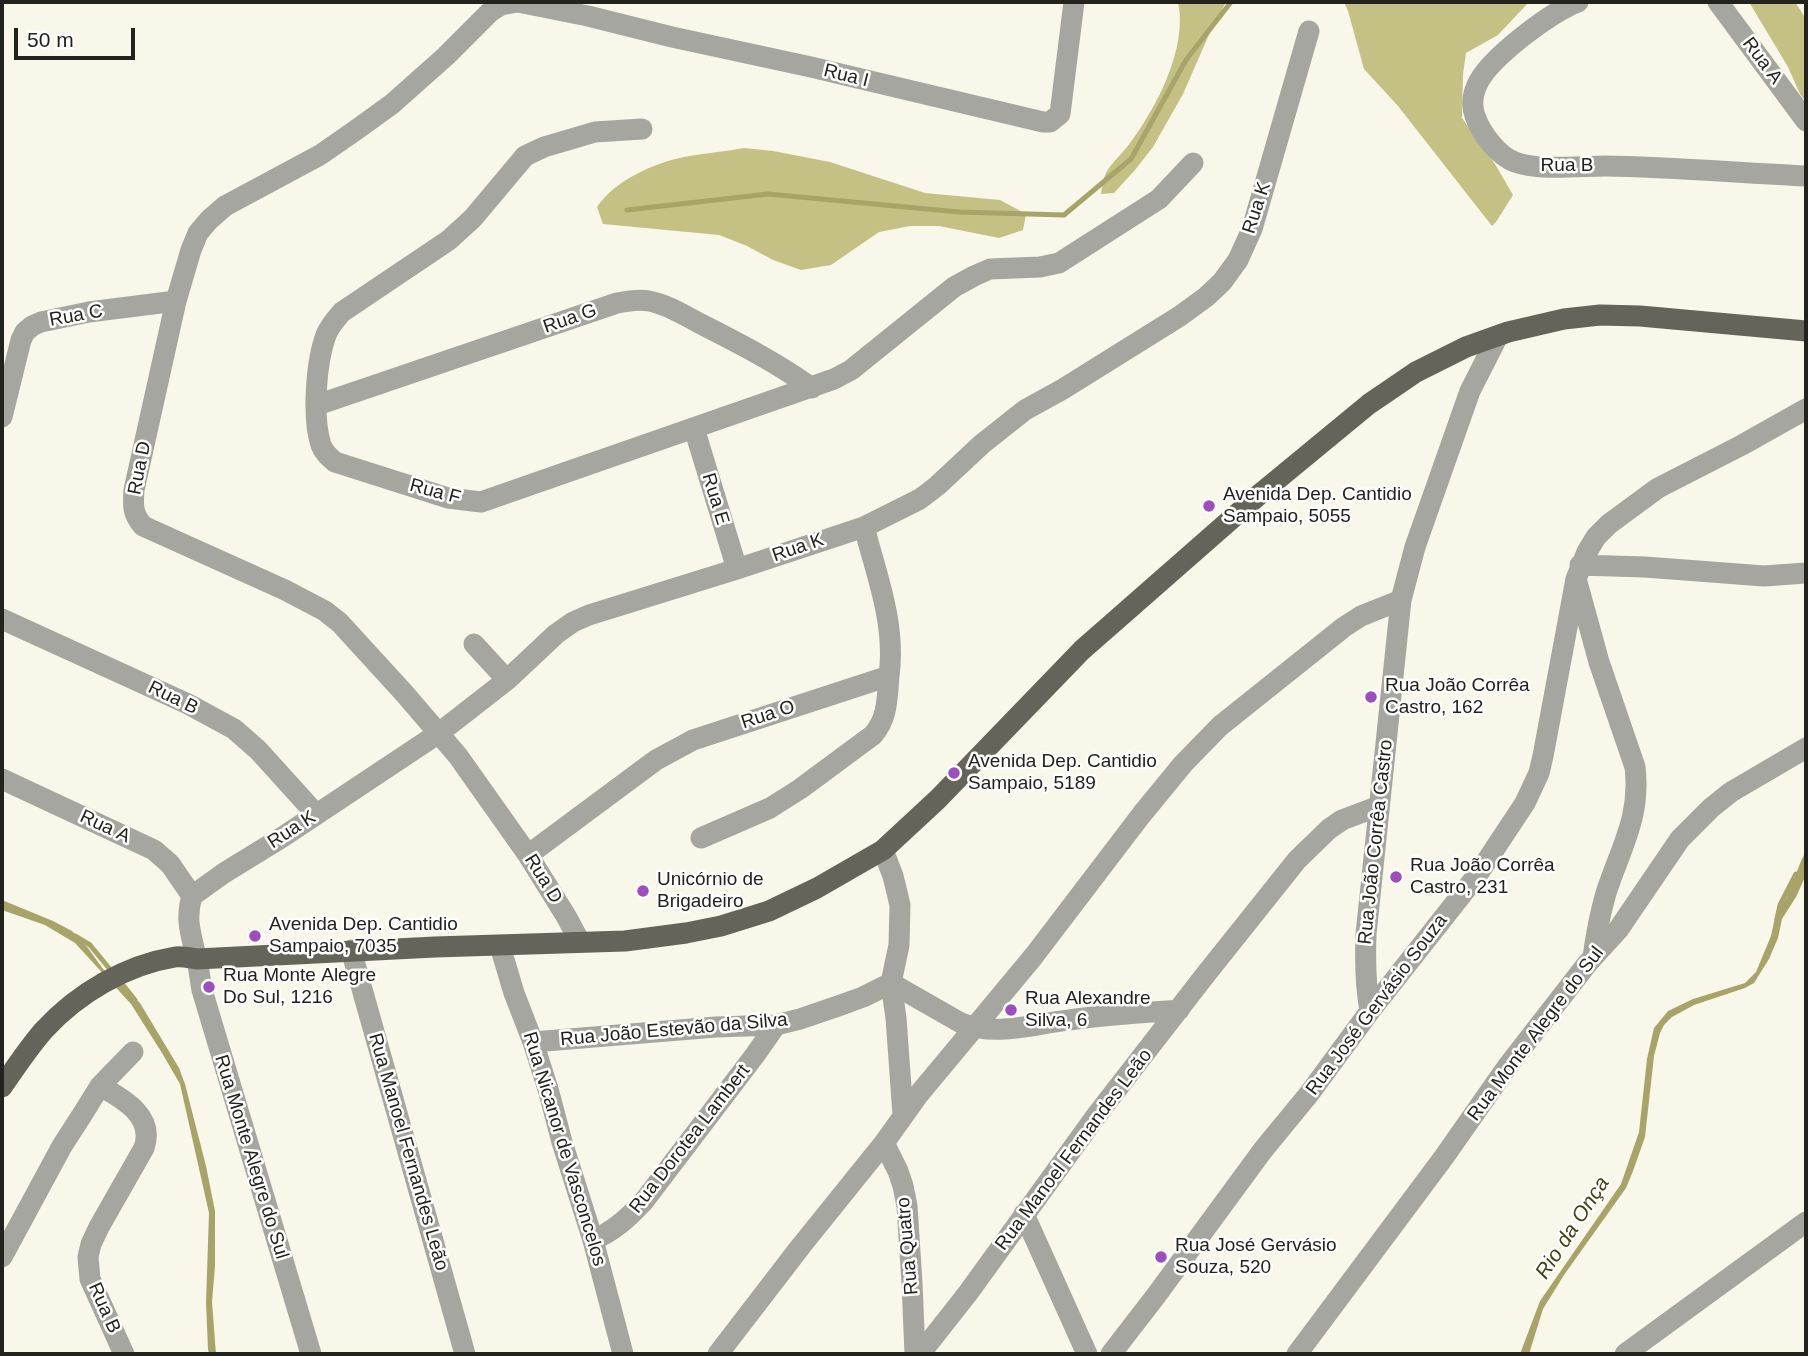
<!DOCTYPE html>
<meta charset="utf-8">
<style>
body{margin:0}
#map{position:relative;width:1808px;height:1356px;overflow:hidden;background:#f8f7e9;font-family:Helvetica,sans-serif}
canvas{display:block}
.frame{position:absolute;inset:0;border:4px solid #23231e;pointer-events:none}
.scale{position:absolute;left:14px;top:28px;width:121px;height:32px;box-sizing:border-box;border:4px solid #23231e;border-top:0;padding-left:9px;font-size:21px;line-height:24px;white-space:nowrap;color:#23231e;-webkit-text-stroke:5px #fff;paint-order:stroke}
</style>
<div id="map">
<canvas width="1808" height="1356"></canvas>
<div class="frame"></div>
<div class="scale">50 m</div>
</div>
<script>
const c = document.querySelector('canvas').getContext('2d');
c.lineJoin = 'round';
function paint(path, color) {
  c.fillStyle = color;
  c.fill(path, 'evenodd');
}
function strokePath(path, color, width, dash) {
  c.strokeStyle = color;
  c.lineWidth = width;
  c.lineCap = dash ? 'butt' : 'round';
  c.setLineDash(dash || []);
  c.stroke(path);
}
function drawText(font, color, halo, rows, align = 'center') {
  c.font = font + ' Helvetica,sans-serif';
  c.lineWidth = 5;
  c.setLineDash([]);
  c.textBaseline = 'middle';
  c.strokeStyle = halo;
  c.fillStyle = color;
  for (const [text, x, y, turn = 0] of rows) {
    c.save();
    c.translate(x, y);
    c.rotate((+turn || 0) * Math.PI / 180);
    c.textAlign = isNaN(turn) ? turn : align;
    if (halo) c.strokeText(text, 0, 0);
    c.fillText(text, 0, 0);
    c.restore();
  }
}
paint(new Path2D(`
 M 1178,2 L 1226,2 L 1211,30 L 1183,94 L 1153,147 L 1135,170 L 1114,193 L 1101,194 C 1102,187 1103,179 1106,173 C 1112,162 1123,153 1130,143 C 1157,107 1188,47 1178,2 Z
 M 1344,2 L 1529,2 L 1498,35 L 1466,53 L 1463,74 L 1462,118 L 1495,164 L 1513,195 L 1496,222 L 1492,226 L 1398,106 L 1364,69 L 1348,11 Z
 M 1749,2 L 1795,2 L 1806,19 L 1806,102 L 1800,94 L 1788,67 Z
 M 744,148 L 773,151 L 830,162 L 925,193 L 1000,200 L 1026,214 L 1023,230 L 999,238 L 939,226 L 910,226 L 879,232 L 831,265 L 801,270 L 773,260 L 747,246 L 719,235 L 603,224 L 597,207 C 614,181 654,163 684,157 C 704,153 724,152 744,148 Z`), '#c5c185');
paint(new Path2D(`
 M 1806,851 L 1805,877 L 1796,897 L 1782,919 L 1778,938 L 1769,959 L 1754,983 L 1745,988 L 1694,1005 L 1672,1017 L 1664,1025 L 1660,1033 L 1654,1056 L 1645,1137 L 1633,1171 L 1626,1188 L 1564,1275 L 1543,1309 L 1529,1354 L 1520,1354 L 1540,1301 L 1621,1184 L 1639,1132 L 1647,1059 L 1654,1028 L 1668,1011 L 1693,999 L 1745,983 L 1756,972 L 1771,936 L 1775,917 L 1787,897 L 1801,861 Z
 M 2,900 L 53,921 L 72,931 L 88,948 L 103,969 L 140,1003 L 179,1068 L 185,1084 L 206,1166 L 215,1211 L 215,1266 L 212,1302 L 216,1354 L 209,1354 L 208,1349 L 206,1303 L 209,1213 L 180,1084 L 162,1053 L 131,1004 L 75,943 L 45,925 L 2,910 Z`), '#a8a469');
strokePath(new Path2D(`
 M 627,210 L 768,194 L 959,212 L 1064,215 L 1131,159 L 1186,60 L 1231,2
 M 1777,919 L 1780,905 L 1796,874
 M 75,936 L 90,945 L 113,973
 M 119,980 L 135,1000`), '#a8a469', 5);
strokePath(new Path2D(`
 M 517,2 L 501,5 L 490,12 L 446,56 L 392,104 L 356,130 L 320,155 L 225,206 L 209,220 L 198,233 L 191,250 L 176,301 L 134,490 C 133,505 132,513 143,526 L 285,590 L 325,611 L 340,623 L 404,693 L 458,756 L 528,855 L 566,916 L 580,942
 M 518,2 L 588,16 L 672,37 L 811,67 L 1043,122 L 1050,122 L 1060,114 L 1074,2
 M 1578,2 C 1552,11 1488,59 1477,85 C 1473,94 1471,105 1475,116 C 1481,133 1498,156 1515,162 C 1538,171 1579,166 1605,166 C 1672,167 1739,173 1806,176
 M 1718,2 L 1806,121
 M 642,129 L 595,132 L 544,147 L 525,156 L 473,218 L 449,240 L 342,312 C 336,319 330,325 326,335 C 316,362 312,417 321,445 C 324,453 329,457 335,462 L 448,498 L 481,502 L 834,379 L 851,370 L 954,287 L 974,276 L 990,269 L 1040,267 L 1059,263 L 1159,199 L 1193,163
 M 317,405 L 617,303 C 627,301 639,299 649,301 C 666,304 684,315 699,323 C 738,343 776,362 812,388
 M 2,417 L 21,340 L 25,332 L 32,326 L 41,322 L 89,312 L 176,301
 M 694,428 L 737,569
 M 1580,565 L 1645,567 L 1764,576 L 1806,573
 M 1577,582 L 1599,662 L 1635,767 C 1641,817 1621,847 1606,893 C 1600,914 1596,935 1593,957
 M 2,619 L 188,704 L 234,729 L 258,750 L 316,814
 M 474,644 L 507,680
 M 2,779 L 154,850 L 170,864 L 192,896
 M 701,838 L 770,808 L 800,789 L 873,735 C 888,718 887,698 889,676
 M 883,850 L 893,876 L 900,905 L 899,945 L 891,983 L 896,1018 L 903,1115
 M 528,855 L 656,760 L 693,740 L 889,676 C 896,625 877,576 864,527
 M 500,946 L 514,993 L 533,1042 L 548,1089 L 562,1142 L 593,1240 L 623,1354
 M 351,950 L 465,1354
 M 891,983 L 961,1023 C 996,1037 1033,1024 1069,1020 C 1105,1015 1142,1013 1179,1010
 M 1370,1011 C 1365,984 1365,961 1366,934 L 1401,600 L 1415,547 L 1470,391 L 1498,336
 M 533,1042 L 716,1027 L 776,1025 L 800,1019 L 841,1005 L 863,997 L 891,983
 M 100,1086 C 124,1099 155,1117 144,1148 L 99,1227 L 91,1244 L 88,1257 L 90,1279 L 124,1354
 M 884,1143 L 898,1171 L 903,1186 L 907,1206 L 912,1283 L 915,1354
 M 1024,1214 L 1087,1354
 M 593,1240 C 614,1231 628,1218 644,1201 L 755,1055 L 776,1025
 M 2,1257 L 62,1146 L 82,1115 L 100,1086 L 133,1052
 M 311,1354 L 202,990 C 200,979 199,967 196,957 C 191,933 185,920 192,896 L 224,873 L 281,838 L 439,733 L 507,680 L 556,634 L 573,622 L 589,615 L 737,569 L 864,527 L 920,499 L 937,486 L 982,444 L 1025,410 L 1063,389 L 1180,316 L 1206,297 L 1222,282 L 1238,260 L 1252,229 L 1309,31
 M 718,1354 L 801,1246 L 884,1143 L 919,1094 L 1033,957 L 1142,814 L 1183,764 L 1220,726 L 1344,627 L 1361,616 L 1401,600
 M 920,1354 L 968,1293 L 1096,1116 L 1206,974 L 1297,860 L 1329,829 L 1342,820 L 1379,806
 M 1111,1354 L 1155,1297 L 1263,1150 L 1309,1094 L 1370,1011 L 1478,874 L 1525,803 L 1539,773 L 1543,756 L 1576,579 L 1587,552 L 1596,537 L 1609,524 L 1658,488 L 1742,445 L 1806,409
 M 1297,1354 L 1444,1157 L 1507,1067 L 1587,964 L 1618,930 L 1680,839 L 1711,808 L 1731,792 L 1806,748
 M 1625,1354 L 1806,1222`), '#a6a6a0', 21);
strokePath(new Path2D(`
 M 2,1087 C 15,1068 29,1047 44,1030 C 78,993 126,965 175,957 C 182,956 190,958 197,959 L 435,947 L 625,941 L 686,933 L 721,926 L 769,911 L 817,888 L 883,850 L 938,799 L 1082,650 L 1261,493 L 1369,404 L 1416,372 L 1466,347 L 1508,332 L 1564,319 L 1600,315 L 1640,316 L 1806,331`), '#65645a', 21);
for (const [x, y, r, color] of [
 [1209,506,7,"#9c4dbe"],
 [1371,697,7,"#9c4dbe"],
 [954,773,7,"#9c4dbe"],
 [1396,877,7,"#9c4dbe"],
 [643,891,7,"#9c4dbe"],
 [255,936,7,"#9c4dbe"],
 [209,987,7,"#9c4dbe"],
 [1011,1010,7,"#9c4dbe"],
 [1161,1257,7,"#9c4dbe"]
]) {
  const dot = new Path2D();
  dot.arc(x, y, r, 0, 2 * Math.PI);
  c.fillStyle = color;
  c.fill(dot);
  strokePath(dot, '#fff', 2.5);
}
drawText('19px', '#23231e', '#fff', [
 ["Rua A",1762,61,53],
 ["Rua I",846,76,14],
 ["Rua B",1567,166],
 ["Rua K",1257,208,-72],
 ["Rua C",76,316,-10],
 ["Rua G",570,319,-19],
 ["Rua D",140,468,-79],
 ["Rua F",435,492,15],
 ["Rua E",715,499,73],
 ["Rua K",798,548,-19],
 ["Rua B",173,698,26],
 ["Rua O",768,715,-18],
 ["Rua A",105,827,25],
 ["Rua K",292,830,-33],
 ["Rua João Corrêa Castro",1376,842,-84],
 ["Rua D",543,879,58],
 ["Rua José Gervásio Souza",1377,1005,-53],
 ["Rua João Estevão da Silva",674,1030,-5],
 ["Rua Monte Alegre do Sul",1536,1034,-53],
 ["Rua Dorotea Lambert",690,1139,-52],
 ["Rua Nicanor de Vasconcelos",564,1149,73],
 ["Rua Manoel Fernandes Leão",1074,1150,-53],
 ["Rua Manoel Fernandes Leão",408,1152,74],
 ["Rua Monte Alegre do Sul",251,1157,73],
 ["Rua Quatro",908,1246,-95],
 ["Rua B",104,1308,66]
]);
drawText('19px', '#23231e', '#fff', [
 ["Avenida Dep. Cantidio",1223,495],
 ["Sampaio, 5055",1223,517],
 ["Rua João Corrêa",1385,686],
 ["Castro, 162",1385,708],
 ["Avenida Dep. Cantidio",968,762],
 ["Sampaio, 5189",968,784],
 ["Rua João Corrêa",1410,866],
 ["Castro, 231",1410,888],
 ["Unicórnio de",657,880],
 ["Brigadeiro",657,902],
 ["Avenida Dep. Cantidio",269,925],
 ["Sampaio, 7035",269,947],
 ["Rua Monte Alegre",223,976],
 ["Do Sul, 1216",223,998],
 ["Rua Alexandre",1025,999],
 ["Silva, 6",1025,1021],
 ["Rua José Gervásio",1175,1246],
 ["Souza, 520",1175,1268]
], 'left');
drawText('italic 21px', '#454112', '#fff', [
 ["Rio da Onça",1573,1228,-57]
]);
</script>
